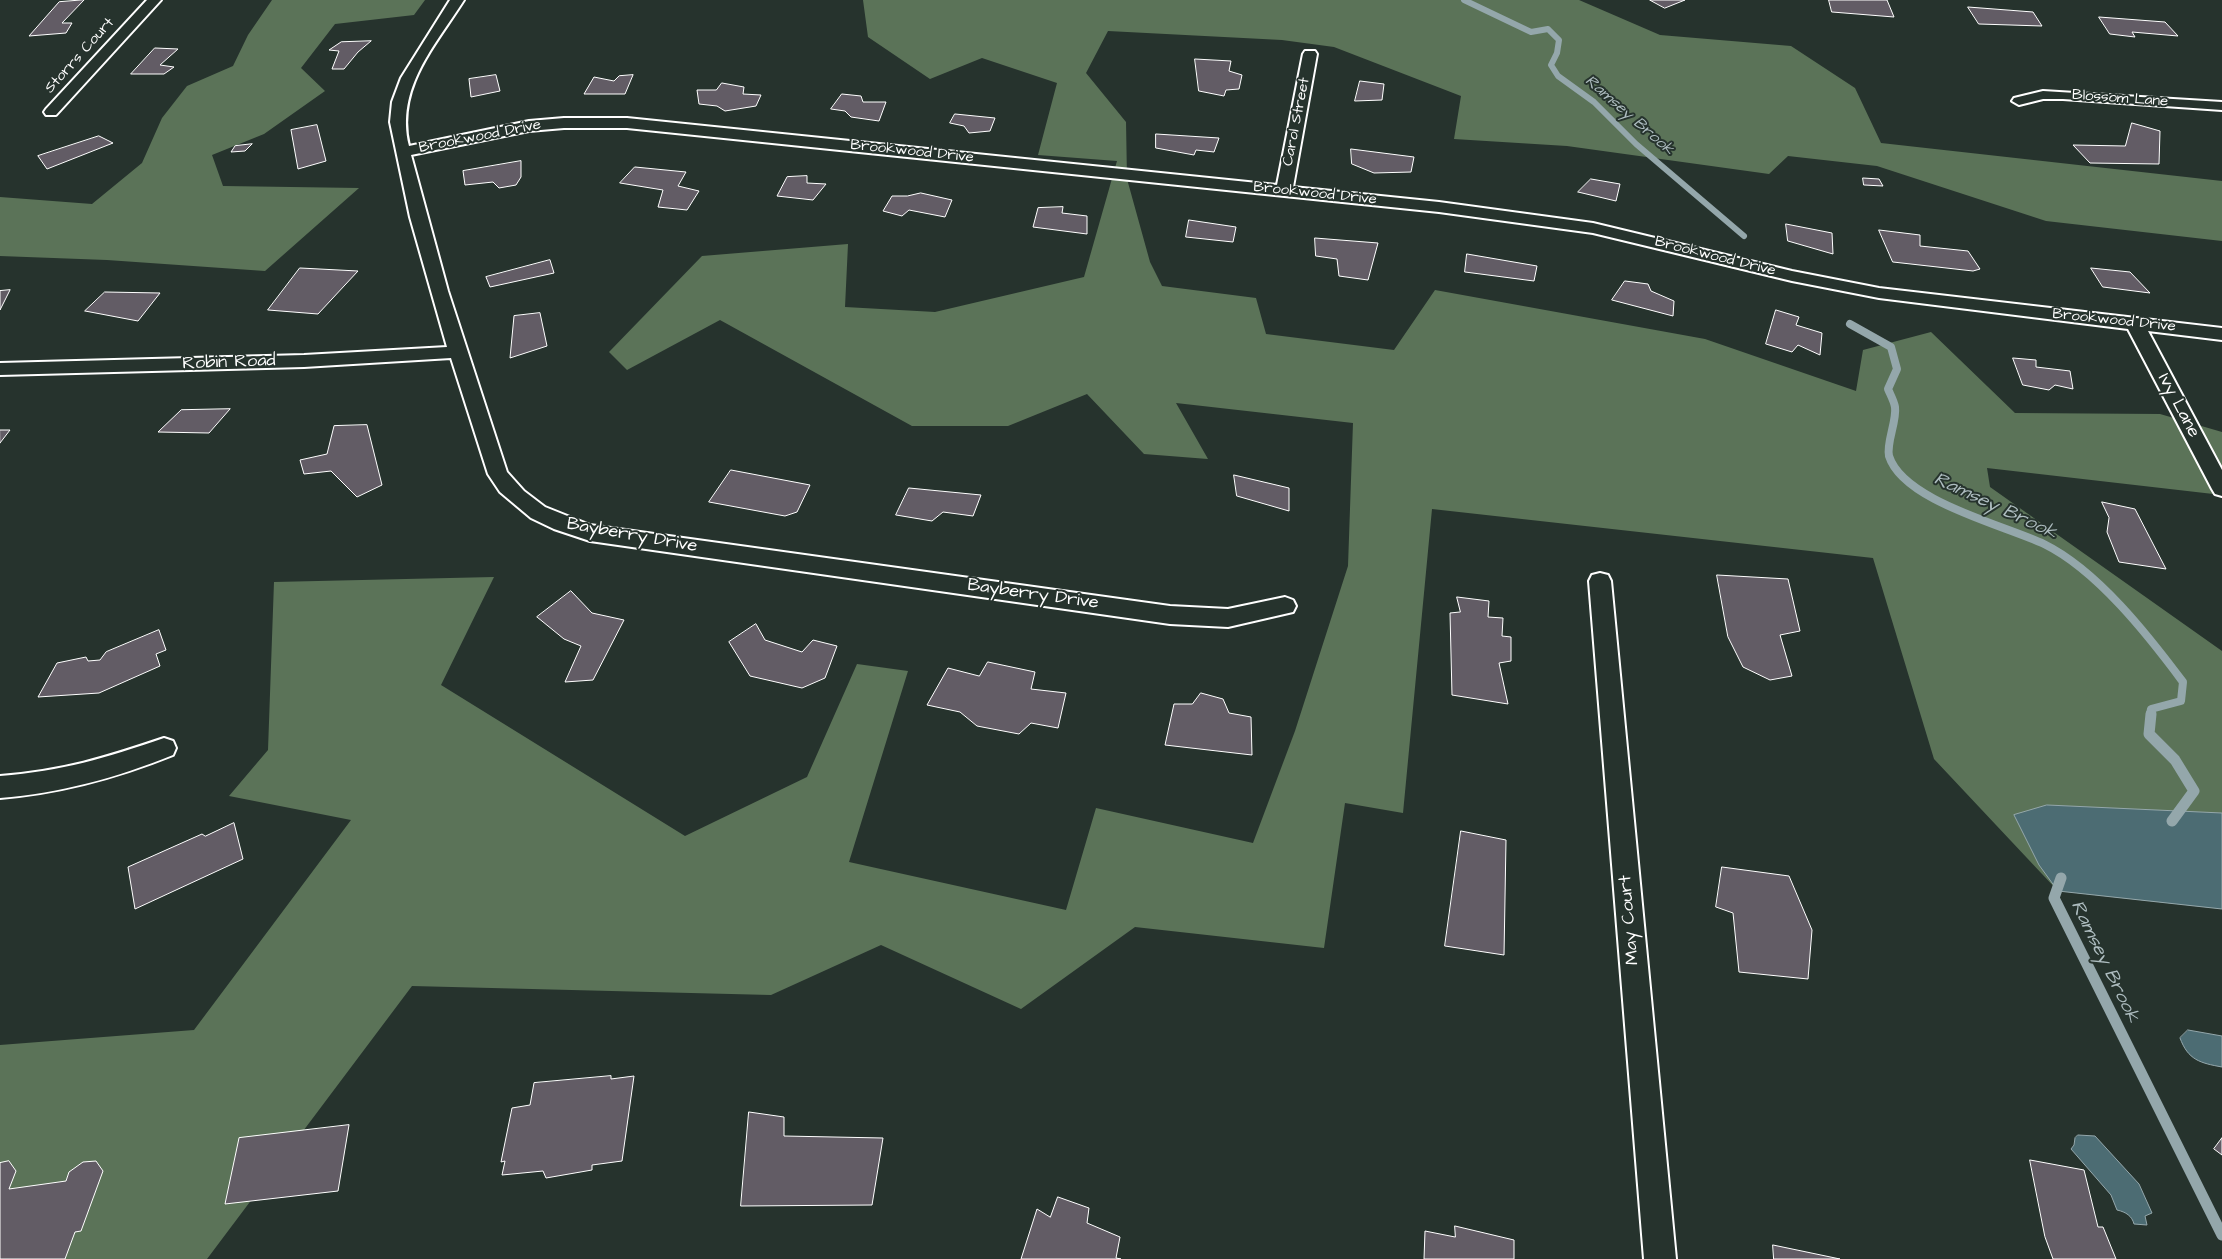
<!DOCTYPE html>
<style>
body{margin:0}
canvas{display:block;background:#26332d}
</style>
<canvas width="2222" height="1259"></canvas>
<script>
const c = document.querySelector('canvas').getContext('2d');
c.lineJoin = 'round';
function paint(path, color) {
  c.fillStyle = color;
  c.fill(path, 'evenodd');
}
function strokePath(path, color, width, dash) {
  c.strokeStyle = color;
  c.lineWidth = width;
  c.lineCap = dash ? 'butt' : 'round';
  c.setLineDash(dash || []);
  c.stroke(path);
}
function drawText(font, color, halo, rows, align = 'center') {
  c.font = font + ' "Architects Daughter",sans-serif';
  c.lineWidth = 4;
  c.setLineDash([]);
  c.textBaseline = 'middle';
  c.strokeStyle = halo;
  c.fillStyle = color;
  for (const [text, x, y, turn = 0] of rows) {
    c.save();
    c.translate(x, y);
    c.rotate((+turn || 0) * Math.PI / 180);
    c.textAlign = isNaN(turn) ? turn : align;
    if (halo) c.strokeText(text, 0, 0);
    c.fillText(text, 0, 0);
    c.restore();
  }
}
paint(new Path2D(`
 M 272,0 L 425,0 L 414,15 L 335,24 L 301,68 L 325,91 L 264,134 L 212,155 L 223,186 L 359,188 L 265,271 L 107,260 L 0,256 L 0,197 L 92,204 L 142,163 L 162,118 L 187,86 L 233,66 L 248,35 Z
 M 863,0 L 1579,0 L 1660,35 L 1791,46 L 1855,88 L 1881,143 L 2222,181 L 2222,241 L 2046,221 L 1877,166 L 1788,156 L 1769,174 L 1567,146 L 1454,139 L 1461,96 L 1334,47 L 1282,40 L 1108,31 L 1086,73 L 1126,122 L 1127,179 L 1150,262 L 1162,286 L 1256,298 L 1266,334 L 1394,350 L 1435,290 L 1705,339 L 1856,391 L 1863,350 L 1931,332 L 2015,413 L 2160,414 L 2222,432 L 2222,495 L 1987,468 L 1990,487 L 2222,651 L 2222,909 L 2058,891 L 1934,759 L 1873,558 L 1432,509 L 1403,813 L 1345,803 L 1324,948 L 1135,927 L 1021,1009 L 881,945 L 771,995 L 412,986 L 207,1259 L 0,1259 L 0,1045 L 194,1030 L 351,820 L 229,796 L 268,750 L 274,582 L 494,577 L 441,685 L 685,836 L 807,777 L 857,664 L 908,671 L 849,862 L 1066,910 L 1096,808 L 1253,843 L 1295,731 L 1348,566 L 1353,423 L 1176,403 L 1208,459 L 1144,454 L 1087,394 L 1008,426 L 912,426 L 720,320 L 627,370 L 609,352 L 702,256 L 848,244 L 845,307 L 935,312 L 1084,277 L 1117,161 L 1038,155 L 1057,83 L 982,58 L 930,79 L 868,37 Z`), '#5b7358');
const water = new Path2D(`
 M 2047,805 L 2222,813 L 2222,909 L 2058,891 L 2039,865 L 2014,815 Z
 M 2188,1030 L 2222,1036 L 2222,1067 C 2200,1063 2188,1060 2180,1038 Z
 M 2078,1135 L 2095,1136 L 2139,1184 L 2152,1213 L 2145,1216 L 2147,1225 L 2134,1224 C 2132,1216 2126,1212 2117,1210 L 2111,1195 L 2071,1149 L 2074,1145 L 2075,1138 Z`);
paint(water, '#4c6c73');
strokePath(water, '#94a7ab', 1);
strokePath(new Path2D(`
 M 1464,0 L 1531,32 L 1548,29 L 1559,40 L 1557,53 L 1551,65 L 1558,76 L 1594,102 L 1636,144 L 1744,236`), '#94a7ab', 6);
strokePath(new Path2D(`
 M 1850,324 L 1891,347 L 1897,369 L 1888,389 C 1890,394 1894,401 1895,407 C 1897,421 1886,443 1889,456 C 1903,501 2004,525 2044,544 C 2097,570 2148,635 2183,682 L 2181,701 L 2151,709 L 2150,715`), '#94a7ab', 8);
strokePath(new Path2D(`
 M 2151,714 L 2149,734 L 2175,760 L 2194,791 L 2172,821
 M 2061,878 L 2054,898 L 2222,1235`), '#94a7ab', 11);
const building = new Path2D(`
 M 84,0 L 62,23 L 72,23 L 66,33 L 29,36 L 59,2 Z
 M 1650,0 L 1685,0 L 1665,8 Z
 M 1829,0 L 1887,0 L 1894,17 L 1832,12 Z
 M 1968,7 L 2033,12 L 2042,26 L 1979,24 Z
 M 2099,17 L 2165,22 L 2178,36 L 2132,32 L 2135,37 L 2110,34 Z
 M 371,41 L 358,52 L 344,69 L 332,69 L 339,51 L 329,50 L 341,42 Z
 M 155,48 L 178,49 L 160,65 L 174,67 L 164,74 L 131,74 Z
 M 1195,59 L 1231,61 L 1229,71 L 1242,75 L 1239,89 L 1226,90 L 1224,96 L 1199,91 Z
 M 496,75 L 500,91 L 471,97 L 469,79 Z
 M 633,75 L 625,94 L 584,94 L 594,77 L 614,81 L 619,76 Z
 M 1360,81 L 1384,84 L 1382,100 L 1355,101 Z
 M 722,83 L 744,87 L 743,94 L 761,95 L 756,106 L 725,111 L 717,106 L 699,104 L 697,90 L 716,90 Z
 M 842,94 L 861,96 L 863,102 L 886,102 L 879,121 L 851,117 L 845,111 L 831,109 Z
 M 955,114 L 995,118 L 990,131 L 969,133 L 964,126 L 950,123 Z
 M 2132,123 L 2160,131 L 2159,164 L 2090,163 L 2073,145 L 2125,146 Z
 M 317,125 L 326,161 L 298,169 L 291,130 Z
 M 1156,134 L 1219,138 L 1214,152 L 1196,150 L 1194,155 L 1156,148 Z
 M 99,136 L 113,143 L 47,169 L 38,156 Z
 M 252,144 L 245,151 L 231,152 L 235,146 Z
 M 1351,149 L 1414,157 L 1411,172 L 1374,173 L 1352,164 Z
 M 521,161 L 521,177 L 516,185 L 499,188 L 493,182 L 465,185 L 463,171 Z
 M 635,167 L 686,172 L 678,186 L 699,191 L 687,210 L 658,207 L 663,190 L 620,183 Z
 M 807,176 L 807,183 L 826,184 L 813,200 L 777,196 L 787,177 Z
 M 1863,178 L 1879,179 L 1883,186 L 1864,185 Z
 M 1591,179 L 1620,184 L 1616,201 L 1578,192 Z
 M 921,193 L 952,200 L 945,217 L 909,210 L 902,216 L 883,211 L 892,196 L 907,196 Z
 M 1063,207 L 1062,213 L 1087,216 L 1087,234 L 1033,227 L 1038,208 Z
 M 1189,220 L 1236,227 L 1233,242 L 1186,237 Z
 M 1786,224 L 1832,233 L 1833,254 L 1788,241 Z
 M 1879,230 L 1920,235 L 1920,246 L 1968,251 L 1980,269 L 1973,271 L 1893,262 Z
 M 1315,238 L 1378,243 L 1368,280 L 1339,276 L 1337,259 L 1316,256 Z
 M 1467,254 L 1537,266 L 1534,281 L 1465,272 Z
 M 550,260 L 554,273 L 490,287 L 486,277 Z
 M 300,268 L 358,271 L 318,314 L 268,310 Z
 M 2091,268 L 2130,272 L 2150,293 L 2103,287 Z
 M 1625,281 L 1648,284 L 1651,291 L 1674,301 L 1673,316 L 1612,300 Z
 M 10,290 L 0,310 L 0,291 Z
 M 105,292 L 160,293 L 138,321 L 85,311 Z
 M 1776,310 L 1799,317 L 1796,325 L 1822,333 L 1820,355 L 1798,345 L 1792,352 L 1766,344 Z
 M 540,313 L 547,346 L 510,358 L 514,316 Z
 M 2013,358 L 2036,360 L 2036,367 L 2070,371 L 2073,389 L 2055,385 L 2049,390 L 2023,385 Z
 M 230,409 L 209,433 L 158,432 L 181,410 Z
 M 367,425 L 382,485 L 357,497 L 331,471 L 304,474 L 300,460 L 327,454 L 334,426 Z
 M 0,430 L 10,430 L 0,443 Z
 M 731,470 L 810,485 L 797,512 L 785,516 L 709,502 Z
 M 1234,475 L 1289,488 L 1289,511 L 1237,496 Z
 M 909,488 L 981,495 L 973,516 L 943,512 L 932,521 L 896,515 Z
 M 2102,502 L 2135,509 L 2166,569 L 2119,562 L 2107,532 L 2109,518 Z
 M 1717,575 L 1788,579 L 1800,631 L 1780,635 L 1792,676 L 1770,680 L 1743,667 L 1728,637 Z
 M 571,591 L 592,613 L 624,620 L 593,680 L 565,682 L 581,646 L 564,639 L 537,617 Z
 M 1457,597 L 1489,601 L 1488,617 L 1503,618 L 1502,636 L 1511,637 L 1511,661 L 1499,663 L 1508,704 L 1452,695 L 1450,613 L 1460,612 Z
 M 756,624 L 765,640 L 802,652 L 813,640 L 837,646 L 825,678 L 802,688 L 750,676 L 729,642 Z
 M 159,630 L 166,650 L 156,654 L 160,666 L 99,693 L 38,697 L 57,663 L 86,657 L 88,661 L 100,660 L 106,652 Z
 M 988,662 L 1035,672 L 1031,689 L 1066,693 L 1058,728 L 1031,723 L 1019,734 L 977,726 L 960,712 L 927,705 L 948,668 L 979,676 Z
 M 1201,693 L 1223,699 L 1229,713 L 1251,717 L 1252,755 L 1165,745 L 1174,704 L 1192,704 Z
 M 234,823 L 243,859 L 135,909 L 128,867 L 202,834 L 205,836 Z
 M 1461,831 L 1506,840 L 1504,955 L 1445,946 Z
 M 1722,867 L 1789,876 L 1812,930 L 1808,979 L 1739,972 L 1733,913 L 1716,907 Z
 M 611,1076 L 611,1079 L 634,1076 L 622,1161 L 592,1165 L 592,1170 L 546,1178 L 543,1171 L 502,1175 L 505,1161 L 501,1162 L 512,1108 L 530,1105 L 534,1083 Z
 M 749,1112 L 784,1117 L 784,1136 L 883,1138 L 872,1205 L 741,1206 Z
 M 349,1125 L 338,1191 L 225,1204 L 239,1138 Z
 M 2222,1138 L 2222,1155 L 2214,1149 Z
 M 2030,1160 L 2084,1170 L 2098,1227 L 2103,1227 L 2116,1259 L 2053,1259 L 2045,1237 Z
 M 9,1161 L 16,1171 L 9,1189 L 66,1181 L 69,1172 L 83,1162 L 96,1161 L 103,1171 L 81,1231 L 75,1232 L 65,1259 L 0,1259 L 0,1163 Z
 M 1058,1197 L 1089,1208 L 1087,1223 L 1120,1237 L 1116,1258 L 1121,1259 L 1021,1259 L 1037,1209 L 1050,1217 Z
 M 1455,1226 L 1514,1240 L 1514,1259 L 1424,1259 L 1425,1231 L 1455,1237 Z
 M 1773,1245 L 1840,1259 L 1774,1259 Z`);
paint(building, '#625c65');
strokePath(building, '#fff', 1);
const street = new Path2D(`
 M 147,0 L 161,0 L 56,115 L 46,115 L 44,112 L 46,109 Z
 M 450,0 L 464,0 C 435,46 395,88 409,146 L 529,121 L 564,118 L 627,118 L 1277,185 L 1303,54 L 1305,51 L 1315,51 L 1317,54 L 1293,187 L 1439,202 L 1593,223 L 1792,271 L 1879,288 L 2222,328 L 2222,340 L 2148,331 L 2222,470 L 2222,496 L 2215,494 L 2212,489 L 2128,329 L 1879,298 L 1792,281 L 1593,233 L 1439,212 L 627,128 L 564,128 L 529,131 L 411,155 L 448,291 L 507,472 L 524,491 L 545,507 L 590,525 L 1170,606 L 1228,609 L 1285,597 L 1293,600 L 1296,606 L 1293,612 L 1228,627 L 1170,624 L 590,541 L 554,529 L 531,518 L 500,492 L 488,474 L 451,358 L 304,367 L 0,375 L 0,363 L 304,355 L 447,347 L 410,217 L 390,122 L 392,102 L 401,78 Z
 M 2043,91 L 2222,102 L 2222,110 L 2063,99 L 2043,99 L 2019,105 L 2012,101 L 2014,98 Z
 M 1600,573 L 1608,575 L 1611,581 L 1676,1259 L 1644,1259 L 1589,581 L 1592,575 Z
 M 164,738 L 173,741 L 176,748 L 173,755 C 116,778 61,793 0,798 L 0,776 C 63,771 105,758 164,738 Z`);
strokePath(street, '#fff', 4);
paint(street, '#26332d');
drawText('15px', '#fff', '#26332d', [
 ["Storrs Court",80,56,-48],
 ["Blossom Lane",2120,99,4],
 ["Carol Street",1297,122,-79],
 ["Brookwood Drive",480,137,-11],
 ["Brookwood Drive",912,152,6],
 ["Brookwood Drive",1315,194,6],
 ["Brookwood Drive",1715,257,14],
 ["Brookwood Drive",2114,321,6]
]);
drawText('italic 16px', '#aebdc0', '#26332d', [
 ["Ramsey Brook",1629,116,41]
]);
drawText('18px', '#fff', '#26332d', [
 ["Robin Road",229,363,-2],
 ["Ivy Lane",2178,406,62],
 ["Bayberry Drive",632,536,10],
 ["Bayberry Drive",1033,595,8],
 ["May Court",1630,920,-95]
]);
drawText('italic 19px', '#aebdc0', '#26332d', [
 ["Ramsey Brook",1995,507,25],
 ["Ramsey Brook",2104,962,64]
]);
</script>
